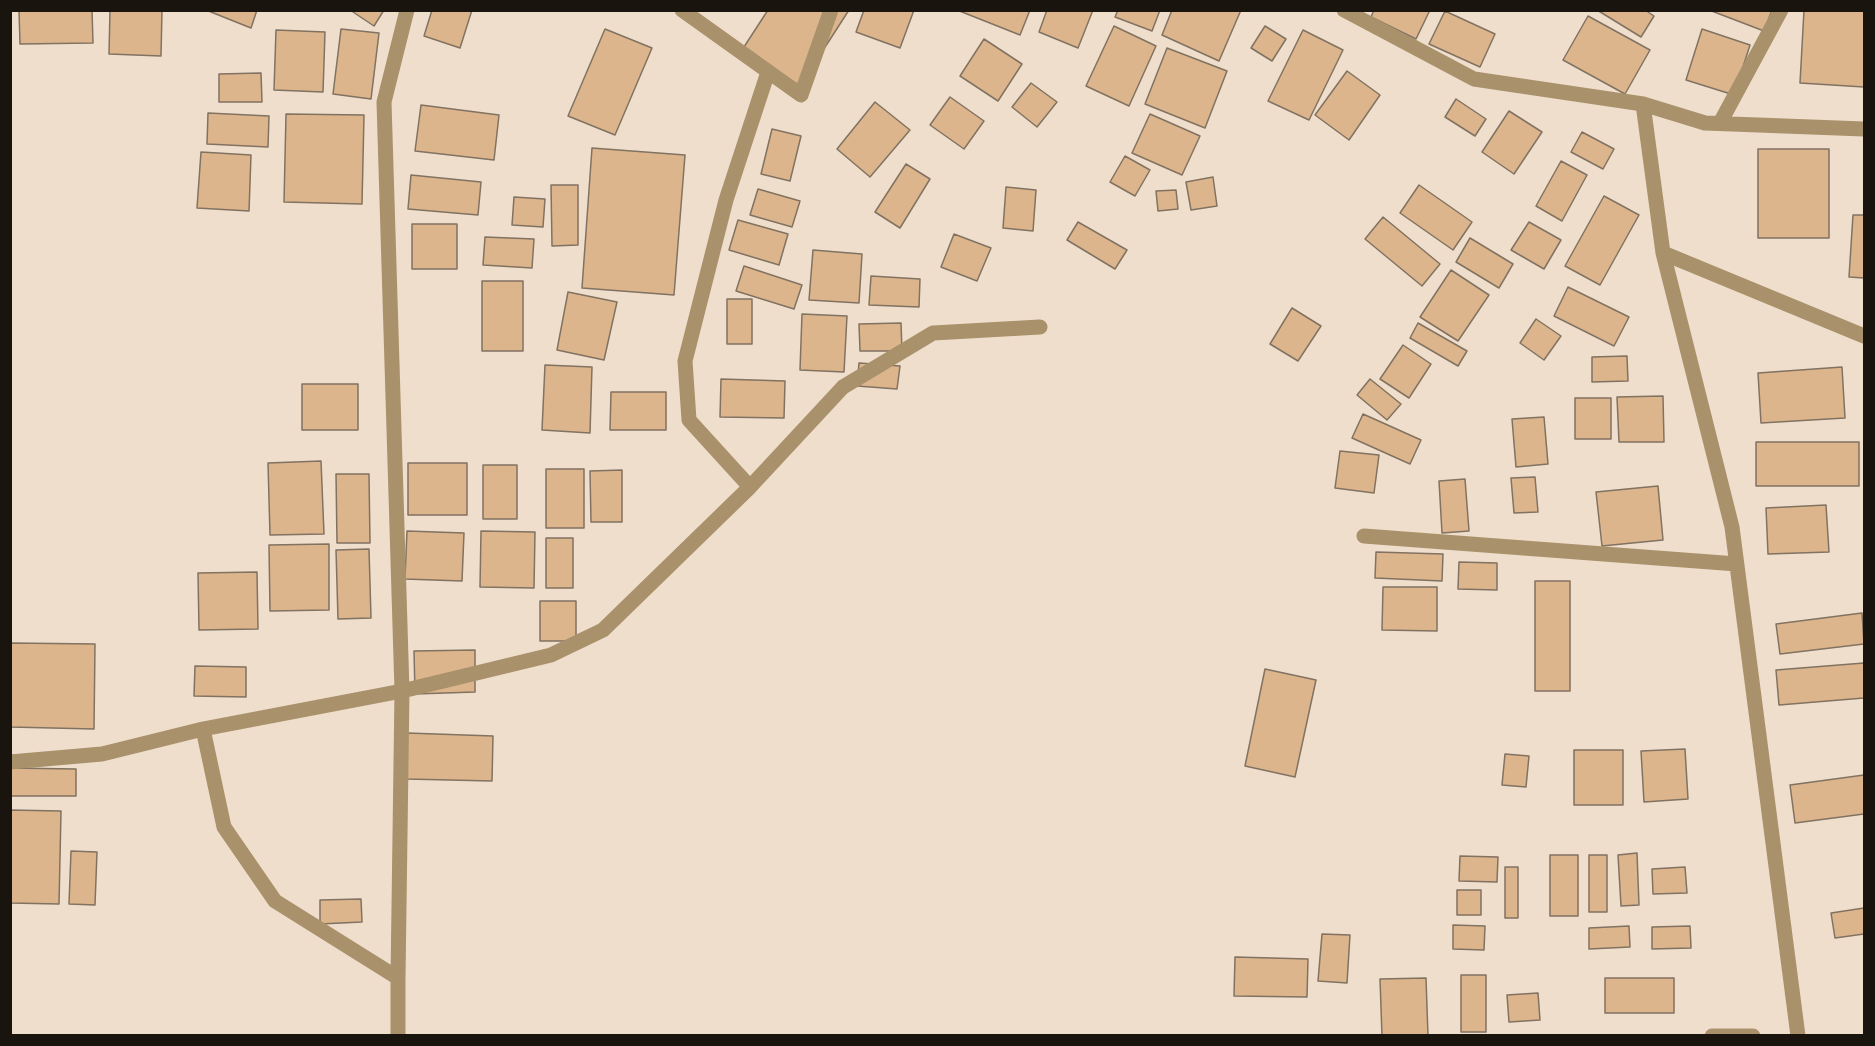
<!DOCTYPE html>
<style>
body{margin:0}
#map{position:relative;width:1875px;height:1046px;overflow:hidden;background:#f0decc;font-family:"Sofia Sans Condensed",sans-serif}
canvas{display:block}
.frame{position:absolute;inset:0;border:12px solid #19140d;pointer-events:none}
</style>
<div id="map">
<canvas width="1875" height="1046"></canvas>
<div class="frame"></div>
</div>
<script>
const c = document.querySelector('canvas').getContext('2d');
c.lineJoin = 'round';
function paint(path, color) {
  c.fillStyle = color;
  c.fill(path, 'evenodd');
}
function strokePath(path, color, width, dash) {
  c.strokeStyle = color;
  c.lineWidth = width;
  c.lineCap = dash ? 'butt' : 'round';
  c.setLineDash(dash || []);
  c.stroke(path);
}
const building = new Path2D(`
 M 19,10 L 92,10 L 93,43 L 20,44 Z
 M 110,10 L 162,10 L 161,56 L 109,54 Z
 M 206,10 L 257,10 L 251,28 Z
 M 350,10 L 384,10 L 374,26 Z
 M 432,10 L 472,10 L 460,48 L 424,36 Z
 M 768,10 L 849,10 L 800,86 L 742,50 Z
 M 864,10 L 914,10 L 900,48 L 856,32 Z
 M 957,10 L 1030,10 L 1020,35 Z
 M 1047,10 L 1093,10 L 1078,48 L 1039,32 Z
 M 1118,10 L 1160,10 L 1152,31 L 1115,17 Z
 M 1172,10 L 1241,10 L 1219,61 L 1162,35 Z
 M 1374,10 L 1430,10 L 1416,39 L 1371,17 Z
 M 1597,10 L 1645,10 L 1654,16 L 1641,37 Z
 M 1709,10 L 1772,10 L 1764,31 Z
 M 1804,10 L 1864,10 L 1864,87 L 1800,83 Z
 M 1445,11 L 1495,34 L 1480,67 L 1429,44 Z
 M 1588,16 L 1650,50 L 1625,94 L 1563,60 Z
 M 1114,26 L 1156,46 L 1129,106 L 1086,86 Z
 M 1265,26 L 1286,39 L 1272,61 L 1251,48 Z
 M 341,29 L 379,33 L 371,99 L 333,94 Z
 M 605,29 L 652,48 L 615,135 L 568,116 Z
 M 1702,29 L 1750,45 L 1734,95 L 1686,80 Z
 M 276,30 L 325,32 L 323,92 L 274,90 Z
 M 1303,30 L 1343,50 L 1309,120 L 1268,101 Z
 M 984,39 L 1022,64 L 998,101 L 960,76 Z
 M 1167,48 L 1227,71 L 1205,128 L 1145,104 Z
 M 1347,71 L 1380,95 L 1349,140 L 1315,115 Z
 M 261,73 L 262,102 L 219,102 L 219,74 Z
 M 1031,83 L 1057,102 L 1037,127 L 1012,107 Z
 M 950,97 L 984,121 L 964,149 L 930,125 Z
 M 1456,99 L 1486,119 L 1475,136 L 1445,117 Z
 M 875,102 L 910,130 L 870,177 L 837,149 Z
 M 421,105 L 499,115 L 494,160 L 415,151 Z
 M 1509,111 L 1542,132 L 1514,174 L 1482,152 Z
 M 208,113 L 269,116 L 268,147 L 207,144 Z
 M 286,114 L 364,115 L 362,204 L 284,202 Z
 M 1150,114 L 1200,136 L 1182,175 L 1132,153 Z
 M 772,129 L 801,136 L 790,181 L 761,174 Z
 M 1582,132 L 1614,149 L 1603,169 L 1571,152 Z
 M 592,148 L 685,155 L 674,295 L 582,288 Z
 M 1758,149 L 1829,149 L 1829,238 L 1758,238 Z
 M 201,152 L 251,155 L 249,211 L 197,208 Z
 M 1125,156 L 1150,170 L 1135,196 L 1110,182 Z
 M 1561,161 L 1587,175 L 1562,221 L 1536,206 Z
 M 906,164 L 930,179 L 900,228 L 875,212 Z
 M 411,175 L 481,182 L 478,215 L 408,209 Z
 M 1213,177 L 1217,206 L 1191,210 L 1186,182 Z
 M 551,185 L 578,185 L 578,245 L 552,246 Z
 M 1419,185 L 1472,222 L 1453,250 L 1400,213 Z
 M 1006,187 L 1036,190 L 1033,231 L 1003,228 Z
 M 758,189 L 800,201 L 792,227 L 750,215 Z
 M 1176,190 L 1178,209 L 1158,211 L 1156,191 Z
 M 1604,196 L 1639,215 L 1600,285 L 1565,266 Z
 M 514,197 L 545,199 L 543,227 L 512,225 Z
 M 1853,215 L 1864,215 L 1864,278 L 1849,277 Z
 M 1383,217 L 1440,264 L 1422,286 L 1365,239 Z
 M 738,220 L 788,234 L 779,265 L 729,250 Z
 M 1078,222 L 1127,250 L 1115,269 L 1067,240 Z
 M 1529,222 L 1561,240 L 1544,269 L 1511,250 Z
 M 412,224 L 457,224 L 457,269 L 412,269 Z
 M 954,234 L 991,248 L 977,281 L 941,267 Z
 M 485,237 L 534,239 L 532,268 L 483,265 Z
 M 1470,238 L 1513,264 L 1499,288 L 1456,262 Z
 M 813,250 L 862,254 L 859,303 L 809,300 Z
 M 744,266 L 802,285 L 794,309 L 736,291 Z
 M 1451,270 L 1489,295 L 1458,341 L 1420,317 Z
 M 871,276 L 920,279 L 919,307 L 869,305 Z
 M 482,281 L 523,281 L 523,351 L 482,351 Z
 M 1568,287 L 1629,317 L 1614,346 L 1554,316 Z
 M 568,292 L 617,302 L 604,360 L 557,350 Z
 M 727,299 L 752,299 L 752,344 L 727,344 Z
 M 1292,308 L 1321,326 L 1298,361 L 1270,344 Z
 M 802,314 L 847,316 L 844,372 L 800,370 Z
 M 1536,319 L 1561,336 L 1544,360 L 1520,343 Z
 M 901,323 L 902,351 L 860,351 L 859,324 Z
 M 1418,323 L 1467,351 L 1458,366 L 1410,338 Z
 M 1403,345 L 1431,364 L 1409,398 L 1380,379 Z
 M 1627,356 L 1628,381 L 1592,382 L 1592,357 Z
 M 859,363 L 900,366 L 897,389 L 857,386 Z
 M 545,365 L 592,367 L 590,433 L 542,430 Z
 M 1842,367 L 1845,418 L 1761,423 L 1758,373 Z
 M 721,379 L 785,381 L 784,418 L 720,417 Z
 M 1370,379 L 1401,404 L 1387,420 L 1357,395 Z
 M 302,384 L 358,384 L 358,430 L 302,430 Z
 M 611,392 L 666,392 L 666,430 L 610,430 Z
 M 1663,396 L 1664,442 L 1619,442 L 1617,397 Z
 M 1575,398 L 1611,398 L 1611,439 L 1575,439 Z
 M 1363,414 L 1421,440 L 1410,464 L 1352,438 Z
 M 1544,417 L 1548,464 L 1516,467 L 1512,419 Z
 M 1756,442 L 1859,442 L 1859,486 L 1756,486 Z
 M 1340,451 L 1379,455 L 1374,493 L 1335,488 Z
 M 321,461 L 324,534 L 270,535 L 268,463 Z
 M 408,463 L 467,463 L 467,515 L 408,515 Z
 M 483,465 L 517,465 L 517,519 L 483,519 Z
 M 546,469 L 584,469 L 584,528 L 546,528 Z
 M 622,470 L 622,522 L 591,522 L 590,471 Z
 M 336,474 L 369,474 L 370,543 L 337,543 Z
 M 1535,477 L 1538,512 L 1514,513 L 1511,478 Z
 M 1465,479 L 1469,531 L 1442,533 L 1439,481 Z
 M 1658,486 L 1663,540 L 1602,546 L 1596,492 Z
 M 1826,505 L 1829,552 L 1768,554 L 1766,508 Z
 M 407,531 L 464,533 L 462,581 L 405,579 Z
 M 481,531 L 535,532 L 534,588 L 480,587 Z
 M 546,538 L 573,538 L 573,588 L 546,588 Z
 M 329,544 L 329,610 L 270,611 L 269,545 Z
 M 369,549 L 371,618 L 338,619 L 336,550 Z
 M 1376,552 L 1443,554 L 1442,581 L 1375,578 Z
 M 1459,562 L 1497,563 L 1497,590 L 1458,589 Z
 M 257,572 L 258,629 L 199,630 L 198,573 Z
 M 1535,581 L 1570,581 L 1570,691 L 1535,691 Z
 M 1383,587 L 1437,587 L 1437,631 L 1382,630 Z
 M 540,601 L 576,601 L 576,641 L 540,641 Z
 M 1862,613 L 1864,644 L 1780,654 L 1776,624 Z
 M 11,643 L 95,644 L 94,729 L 10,727 Z
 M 475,650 L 475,692 L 415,694 L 414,651 Z
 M 1864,663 L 1864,698 L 1779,705 L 1776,670 Z
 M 195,666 L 246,667 L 246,697 L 194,696 Z
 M 1265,669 L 1316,680 L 1295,777 L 1245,766 Z
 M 407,733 L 493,736 L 492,781 L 406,779 Z
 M 1685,749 L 1688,799 L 1644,802 L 1641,751 Z
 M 1574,750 L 1623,750 L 1623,805 L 1574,805 Z
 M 1505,754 L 1529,756 L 1526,787 L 1502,785 Z
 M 10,768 L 76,769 L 76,796 L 10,796 Z
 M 1864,775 L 1864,814 L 1795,823 L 1790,785 Z
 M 10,810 L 61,811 L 59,904 L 10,903 Z
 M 71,851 L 97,852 L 95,905 L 69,904 Z
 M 1637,853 L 1639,905 L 1621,906 L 1618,855 Z
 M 1550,855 L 1578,855 L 1578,916 L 1550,916 Z
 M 1589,855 L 1607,855 L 1607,912 L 1589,912 Z
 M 1460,856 L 1498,857 L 1497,882 L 1459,881 Z
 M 1505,867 L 1518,867 L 1518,918 L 1505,918 Z
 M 1685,867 L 1687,893 L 1653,894 L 1652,869 Z
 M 1457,890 L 1481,890 L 1481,915 L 1457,915 Z
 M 361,899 L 362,922 L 320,924 L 320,900 Z
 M 1864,908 L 1864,934 L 1835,938 L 1831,913 Z
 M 1453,925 L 1485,926 L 1484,950 L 1453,949 Z
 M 1629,926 L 1630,947 L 1589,949 L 1589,928 Z
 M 1690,926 L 1691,948 L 1652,949 L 1652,927 Z
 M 1322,934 L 1350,935 L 1347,983 L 1318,981 Z
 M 1235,957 L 1308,959 L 1307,997 L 1234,996 Z
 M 1461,975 L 1486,975 L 1486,1032 L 1461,1032 Z
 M 1426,978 L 1428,1036 L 1382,1036 L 1380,979 Z
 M 1605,978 L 1674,978 L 1674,1013 L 1605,1013 Z
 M 1538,993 L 1540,1020 L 1509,1022 L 1507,995 Z`);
paint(building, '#dcb58c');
strokePath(building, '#817261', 1.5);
strokePath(new Path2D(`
 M 407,10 L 384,102 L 402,691 L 551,655 L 603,630 L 750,487 L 843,387 L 933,333 L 1040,327
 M 682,10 L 801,95 L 831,10
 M 1344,10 L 1474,79 L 1643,104 L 1705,123 L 1864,129
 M 1643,104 L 1663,253 L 1732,527 L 1798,1036
 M 1720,123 L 1781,10
 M 1663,253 L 1864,336
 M 750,487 L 689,420 L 685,361 L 726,200 L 768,72
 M 1364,536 L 1737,564
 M 203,729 L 224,827 L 275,901 L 398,978 L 398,1036
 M 10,762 L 102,754 L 203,729 L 402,691 L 398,978
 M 1712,1036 L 1753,1036`), '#a8916b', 15);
</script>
